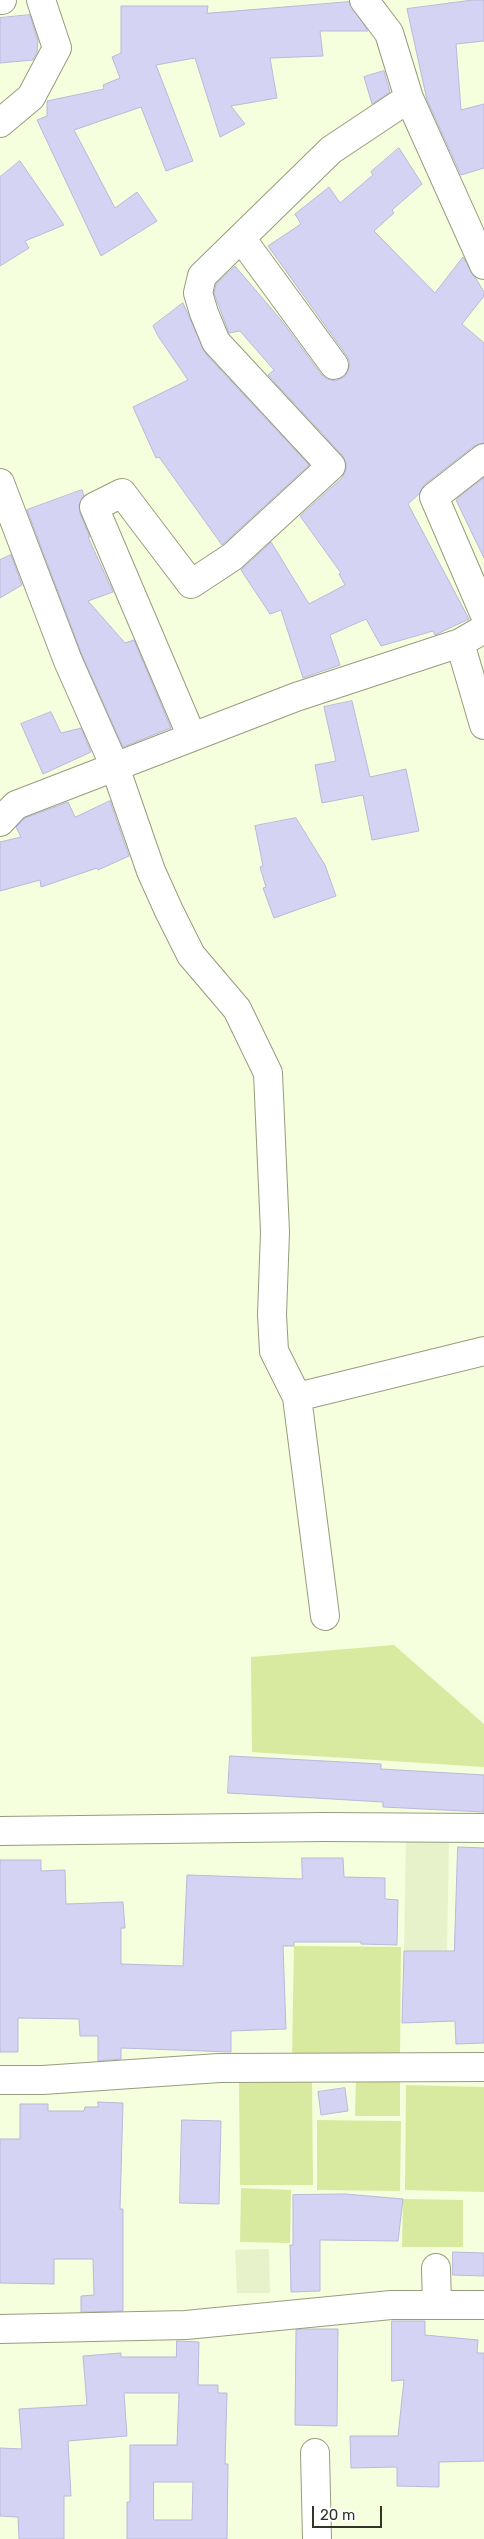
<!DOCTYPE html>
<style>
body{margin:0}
#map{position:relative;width:484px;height:2539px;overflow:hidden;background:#f5fedd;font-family:Rubik,sans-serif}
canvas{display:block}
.scale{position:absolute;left:312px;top:2506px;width:70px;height:22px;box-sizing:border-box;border:2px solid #313528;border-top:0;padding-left:6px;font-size:15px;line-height:18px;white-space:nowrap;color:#313528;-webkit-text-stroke:4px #fff;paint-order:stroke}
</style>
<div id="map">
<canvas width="484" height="2539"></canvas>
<div class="scale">20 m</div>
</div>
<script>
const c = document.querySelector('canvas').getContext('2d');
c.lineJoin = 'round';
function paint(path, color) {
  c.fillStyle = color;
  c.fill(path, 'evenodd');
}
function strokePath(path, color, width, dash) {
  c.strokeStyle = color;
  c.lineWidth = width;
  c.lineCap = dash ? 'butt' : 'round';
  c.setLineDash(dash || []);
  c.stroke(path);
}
paint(new Path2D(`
 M 406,1840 L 449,1841 L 447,1952 L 404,1951 Z
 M 269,2249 L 270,2293 L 237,2293 L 235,2250 Z`), '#e7f2ca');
paint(new Path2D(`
 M 394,1645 L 484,1724 L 484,1767 L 252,1752 L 251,1657 Z
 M 294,1946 L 401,1947 L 400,2058 L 292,2056 Z
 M 356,2077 L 400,2077 L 400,2116 L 355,2116 Z
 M 312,2081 L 313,2185 L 240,2185 L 239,2082 Z
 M 406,2085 L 484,2087 L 484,2192 L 405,2190 Z
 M 317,2120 L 401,2121 L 400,2191 L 317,2190 Z
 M 241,2188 L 291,2190 L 290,2243 L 240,2242 Z
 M 403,2199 L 463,2200 L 463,2247 L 402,2247 Z`), '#d8eaa0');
const building = new Path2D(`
 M 473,0 L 484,0 L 484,41 L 456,44 L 461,110 L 484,104 L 484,168 L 461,175 L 427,100 L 407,9 Z
 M 349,2 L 368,31 L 320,31 L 323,56 L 270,58 L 277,98 L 231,106 L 245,124 L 220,137 L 195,58 L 156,65 L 193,161 L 166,171 L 141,107 L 74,130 L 115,208 L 137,192 L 157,221 L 101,256 L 37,120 L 47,116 L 47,101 L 104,89 L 103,85 L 120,78 L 112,57 L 121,53 L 121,6 L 208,6 L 207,13 Z
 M 30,15 L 38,41 L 37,52 L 33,60 L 0,63 L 0,18 Z
 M 384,71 L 390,92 L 372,104 L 364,77 Z
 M 399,148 L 422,184 L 392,210 L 394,213 L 374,231 L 435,293 L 463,257 L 484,292 L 484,296 L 462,324 L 484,343 L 484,443 L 474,446 L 424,485 L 419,494 L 408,504 L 469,619 L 435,635 L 433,631 L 381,646 L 366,619 L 330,635 L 340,665 L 303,678 L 281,610 L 270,614 L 241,570 L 271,542 L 309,604 L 345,585 L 339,574 L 341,573 L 300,516 L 342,478 L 346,470 L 346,462 L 342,455 L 268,375 L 274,370 L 240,331 L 229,333 L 214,293 L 216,284 L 235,266 L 281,320 L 321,374 L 327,379 L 335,381 L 344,377 L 348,371 L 350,364 L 347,356 L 268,246 L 301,224 L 295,214 L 329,187 L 340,203 L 373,175 L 371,172 Z
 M 20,161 L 64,225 L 25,241 L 29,248 L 0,266 L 0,177 Z
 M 183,303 L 206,354 L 309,465 L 222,545 L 159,457 L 156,458 L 133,407 L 188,380 L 158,336 L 153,326 Z
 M 484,478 L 484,558 L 456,500 Z
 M 82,490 L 84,496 L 79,505 L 80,513 L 90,537 L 88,537 L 113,592 L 88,601 L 125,643 L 134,640 L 171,728 L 123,747 L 82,655 L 27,510 Z
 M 11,555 L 22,585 L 0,598 L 0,560 Z
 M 352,701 L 370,777 L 406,769 L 419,831 L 372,840 L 363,795 L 322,803 L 315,765 L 336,761 L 324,707 Z
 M 51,712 L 61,733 L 81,728 L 91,752 L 43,774 L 21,724 Z
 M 110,801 L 129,856 L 98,870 L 97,868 L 41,887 L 40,880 L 0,891 L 0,842 L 21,837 L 16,827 L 25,818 L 68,802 L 75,817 Z
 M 296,818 L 325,865 L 336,896 L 274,918 L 263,888 L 266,887 L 260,867 L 263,866 L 255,826 Z
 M 230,1756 L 381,1764 L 381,1769 L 484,1775 L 484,1812 L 383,1807 L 383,1802 L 228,1793 Z
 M 458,1847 L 484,1848 L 484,2043 L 456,2044 L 455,2021 L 402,2023 L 404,1951 L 454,1951 Z
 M 302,1858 L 343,1858 L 344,1877 L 385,1878 L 385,1899 L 398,1900 L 397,1945 L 361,1944 L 361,1942 L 294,1942 L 294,1946 L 283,1946 L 286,2029 L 231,2031 L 231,2052 L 121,2048 L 121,2059 L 98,2061 L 98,2036 L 80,2036 L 79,2019 L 18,2018 L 18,2052 L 0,2052 L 0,1860 L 41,1860 L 41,1871 L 65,1870 L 66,1904 L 123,1902 L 125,1928 L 121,1928 L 121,1964 L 183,1966 L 187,1875 L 302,1879 Z
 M 345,2088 L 348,2111 L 321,2115 L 318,2092 Z
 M 98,2102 L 123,2103 L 120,2209 L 123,2209 L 123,2311 L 81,2312 L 81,2296 L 94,2295 L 93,2259 L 54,2259 L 54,2284 L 0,2283 L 0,2139 L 20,2139 L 20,2104 L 48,2104 L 48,2111 L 84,2111 L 85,2107 L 98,2107 Z
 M 182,2120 L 221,2121 L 219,2204 L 180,2203 Z
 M 346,2194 L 403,2199 L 398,2241 L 320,2240 L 320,2291 L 291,2292 L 290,2245 L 293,2245 L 293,2195 Z
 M 453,2252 L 484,2253 L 484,2276 L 453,2275 Z
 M 392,2321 L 425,2321 L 425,2335 L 478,2340 L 477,2353 L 484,2353 L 484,2461 L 439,2462 L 439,2487 L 397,2486 L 397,2467 L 351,2468 L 350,2436 L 398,2436 L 404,2380 L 392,2381 Z
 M 304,2329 L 338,2329 L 337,2426 L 295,2425 L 296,2330 Z
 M 177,2341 L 199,2342 L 198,2385 L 218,2385 L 218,2393 L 227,2393 L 225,2464 L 228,2464 L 227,2539 L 127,2539 L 127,2502 L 130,2502 L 130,2445 L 177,2445 L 179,2393 L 124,2393 L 127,2436 L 68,2441 L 71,2496 L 64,2496 L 64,2539 L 19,2539 L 18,2517 L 0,2516 L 0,2448 L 22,2449 L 19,2409 L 87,2405 L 83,2356 L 121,2353 L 121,2357 L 176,2357 ZM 154,2482 L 193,2482 L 192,2520 L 154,2520 Z`);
paint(building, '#d4d3f3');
strokePath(building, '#bab9d8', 1);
const minor = new Path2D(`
 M 0,0 L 2,0
 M 364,0 L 389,33 L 409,98 L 484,265
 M 0,123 L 31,97 L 57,48 L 41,0
 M 241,238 L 334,365
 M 484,458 L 434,497 L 484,613
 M 0,483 L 68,661 L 115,767 L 151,871 L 169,911 L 191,955 L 237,1009 L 268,1073 L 275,1232 L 272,1315 L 274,1351 L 297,1397 L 325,1616
 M 460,643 L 484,725
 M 192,737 L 94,507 L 122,493 L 191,584 L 232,557 L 331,466 L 216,342 L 204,313 L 198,293 L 202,276 L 331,150 L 409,98
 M 0,822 L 16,805 L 296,697 L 460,643 L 484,629
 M 297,1397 L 484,1351
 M 0,1831 L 324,1827 L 484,1828
 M 0,2080 L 43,2080 L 219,2068 L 484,2067
 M 436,2268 L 437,2304
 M 0,2329 L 186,2325 L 391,2305 L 484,2305
 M 315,2453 L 317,2539`);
strokePath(minor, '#959d7f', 30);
strokePath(minor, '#fff', 28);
</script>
